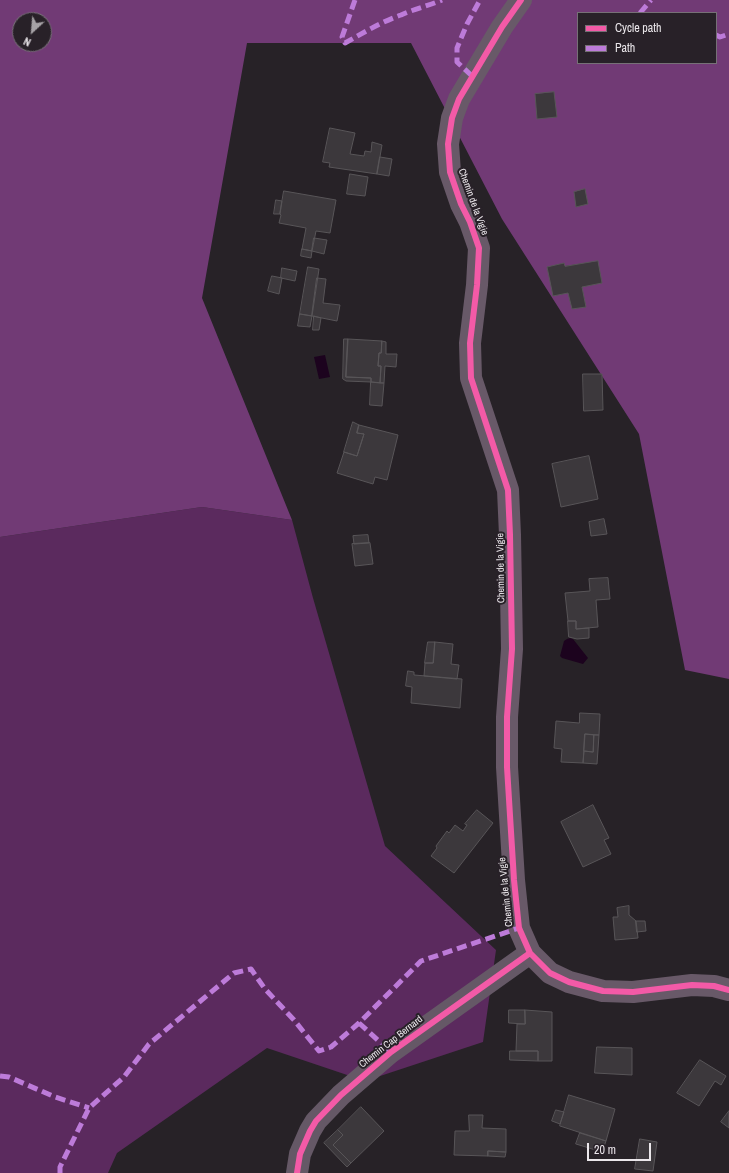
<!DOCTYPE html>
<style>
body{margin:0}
#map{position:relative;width:729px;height:1173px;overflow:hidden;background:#272227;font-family:"Archivo Narrow",sans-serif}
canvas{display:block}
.legend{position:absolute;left:577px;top:12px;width:140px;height:52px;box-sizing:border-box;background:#282128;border:1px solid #767076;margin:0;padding:5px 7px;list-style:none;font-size:12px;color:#ebe7eb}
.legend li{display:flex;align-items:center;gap:8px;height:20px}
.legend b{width:20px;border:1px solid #767076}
.north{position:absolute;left:12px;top:12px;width:40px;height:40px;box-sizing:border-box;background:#282128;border:1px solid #767076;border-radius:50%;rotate:206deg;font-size:11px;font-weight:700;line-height:16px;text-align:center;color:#ebe7eb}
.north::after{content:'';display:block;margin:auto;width:14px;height:18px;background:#a6a2a6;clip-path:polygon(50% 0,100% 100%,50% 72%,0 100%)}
.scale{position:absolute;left:587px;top:1143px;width:64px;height:18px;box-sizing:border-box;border:2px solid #ebe7eb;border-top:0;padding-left:5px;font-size:12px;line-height:14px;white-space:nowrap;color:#ebe7eb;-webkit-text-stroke:3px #282128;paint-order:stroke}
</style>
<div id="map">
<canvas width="729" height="1173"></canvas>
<ul class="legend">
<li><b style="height:5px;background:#f35aa7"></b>Cycle path</li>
<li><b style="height:5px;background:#bd7bd9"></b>Path</li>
</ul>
<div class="north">N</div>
<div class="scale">20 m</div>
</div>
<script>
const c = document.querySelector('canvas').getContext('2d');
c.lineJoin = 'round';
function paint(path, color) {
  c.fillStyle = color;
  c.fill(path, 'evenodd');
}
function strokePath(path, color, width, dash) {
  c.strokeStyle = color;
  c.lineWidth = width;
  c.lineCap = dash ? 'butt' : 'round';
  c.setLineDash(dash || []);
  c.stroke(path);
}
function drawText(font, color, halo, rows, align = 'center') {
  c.font = font + ' "Archivo Narrow",sans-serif';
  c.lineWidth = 4;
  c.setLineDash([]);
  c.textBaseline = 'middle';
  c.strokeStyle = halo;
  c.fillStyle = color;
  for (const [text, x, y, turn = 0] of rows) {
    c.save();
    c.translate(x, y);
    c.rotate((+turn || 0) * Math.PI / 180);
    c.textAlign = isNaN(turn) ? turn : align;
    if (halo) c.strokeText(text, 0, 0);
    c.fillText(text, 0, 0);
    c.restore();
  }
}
paint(new Path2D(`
 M 202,507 L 292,520 L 313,598 L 385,846 L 496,950 L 483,1042 L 365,1081 L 267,1048 L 117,1153 L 108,1173 L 0,1173 L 0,537 Z`), '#5b2a5e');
paint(new Path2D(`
 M 0,0 L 729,0 L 729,679 L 685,670 L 639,434 L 502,219 L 411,43 L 247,43 L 202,298 L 292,520 L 202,507 L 0,537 ZM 578,13 L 716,13 L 716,63 L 578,63 ZM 20,20 L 44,20 L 44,44 L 20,44 Z`), '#713a75');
paint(new Path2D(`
 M 325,355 L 330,377 L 319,379 L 314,357 Z
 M 570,638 L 573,639 L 588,658 L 583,664 L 562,658 L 560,656 L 564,641 L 567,639 Z`), '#1c031e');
const building = new Path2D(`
 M 554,92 L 557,117 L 537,119 L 535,94 Z
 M 330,128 L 355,133 L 350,154 L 364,156 L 365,151 L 371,152 L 372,142 L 382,145 L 377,174 L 329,167 L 330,163 L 323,162 Z
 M 380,157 L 392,159 L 389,176 L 377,174 Z
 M 350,174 L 368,177 L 365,196 L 347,194 Z
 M 585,189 L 588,204 L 576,207 L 574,192 Z
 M 284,191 L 336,200 L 330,233 L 316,231 L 312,251 L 302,249 L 306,228 L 279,223 L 281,215 L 280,214 Z
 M 276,200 L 282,201 L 280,214 L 274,214 Z
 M 314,238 L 327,240 L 324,254 L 312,251 Z
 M 302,249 L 312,251 L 311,258 L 301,256 Z
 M 598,261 L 602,283 L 582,287 L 586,307 L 572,309 L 568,293 L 553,296 L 547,267 L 564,263 L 565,266 Z
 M 308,267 L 319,269 L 312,316 L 300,314 Z
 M 282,268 L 297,271 L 295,281 L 281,278 Z
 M 272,276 L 282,278 L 279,294 L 268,291 Z
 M 317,278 L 326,279 L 323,303 L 340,305 L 337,321 L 312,316 Z
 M 300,314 L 312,316 L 310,327 L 298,326 Z
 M 314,316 L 321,318 L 319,330 L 313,330 Z
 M 344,339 L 348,339 L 346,377 L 371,378 L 371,382 L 346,381 L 343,379 Z
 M 348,339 L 382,341 L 381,353 L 379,353 L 378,366 L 381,366 L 380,383 L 371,382 L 371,378 L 346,377 Z
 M 382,341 L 386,342 L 386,354 L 397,354 L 396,367 L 385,366 L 384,383 L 380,383 L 381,366 L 378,366 L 379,353 L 381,353 Z
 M 583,374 L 602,374 L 603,410 L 584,411 Z
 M 371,382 L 384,383 L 382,406 L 370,405 Z
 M 353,422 L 359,425 L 357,433 L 364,434 L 357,456 L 344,452 Z
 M 359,425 L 398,435 L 387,480 L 375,477 L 373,484 L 337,473 L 344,452 L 357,456 L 364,434 L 357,433 Z
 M 589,456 L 598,499 L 561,507 L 552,464 Z
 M 604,519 L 607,534 L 591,536 L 589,522 Z
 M 368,535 L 369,543 L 354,544 L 353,536 Z
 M 370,543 L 373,564 L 355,566 L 352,544 Z
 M 608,578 L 610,599 L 596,600 L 598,627 L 576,629 L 576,621 L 568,621 L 565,593 L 590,591 L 589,579 Z
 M 568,621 L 576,621 L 576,629 L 589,628 L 589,638 L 577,639 L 569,637 Z
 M 428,642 L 435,642 L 433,663 L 425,663 Z
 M 435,642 L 453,644 L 451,664 L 459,665 L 457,679 L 424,676 L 425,663 L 433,663 Z
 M 408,671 L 414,672 L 414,675 L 462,679 L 460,708 L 411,703 L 412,687 L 406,686 Z
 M 580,713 L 600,714 L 599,735 L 585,734 L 583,763 L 561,762 L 562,749 L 554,748 L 556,721 L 579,723 Z
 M 585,734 L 594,735 L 593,752 L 584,751 Z
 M 594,735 L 599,735 L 597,764 L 583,763 L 584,751 L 593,752 Z
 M 593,805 L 609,838 L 604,840 L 611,854 L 583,867 L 561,822 Z
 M 477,810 L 493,823 L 454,873 L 431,856 L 437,848 L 436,846 L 447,831 L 449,833 L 455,825 L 463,831 L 467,825 L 465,824 Z
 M 629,906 L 629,915 L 636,921 L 638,938 L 615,940 L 613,917 L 618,917 L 617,908 Z
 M 636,921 L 645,921 L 646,931 L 637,932 Z
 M 509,1010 L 525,1010 L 525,1024 L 509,1023 Z
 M 525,1010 L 552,1012 L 552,1061 L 538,1061 L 538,1051 L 516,1051 L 517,1024 L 525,1024 Z
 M 597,1047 L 632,1048 L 632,1075 L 595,1073 Z
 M 510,1051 L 538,1051 L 538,1061 L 510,1060 Z
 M 700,1060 L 726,1076 L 721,1085 L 715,1081 L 699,1106 L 677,1093 Z
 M 569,1095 L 615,1109 L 606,1141 L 560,1126 Z
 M 361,1107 L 384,1131 L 351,1163 L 333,1145 L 343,1135 L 338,1130 Z
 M 556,1110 L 564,1112 L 560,1124 L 552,1121 Z
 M 729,1111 L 729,1128 L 721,1122 Z
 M 469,1115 L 483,1115 L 482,1128 L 506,1129 L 506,1152 L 488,1151 L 488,1156 L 454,1155 L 455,1131 L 469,1131 Z
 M 338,1130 L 343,1135 L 333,1145 L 351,1163 L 347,1167 L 324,1143 Z
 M 580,1133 L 606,1141 L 602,1152 L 576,1144 Z
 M 640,1139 L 657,1142 L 653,1171 L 635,1169 Z
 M 488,1151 L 506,1152 L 505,1157 L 488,1156 Z`);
paint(building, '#3c383c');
strokePath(building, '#585558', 1);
strokePath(new Path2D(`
 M 297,1173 L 300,1154 L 310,1131 L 316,1121 L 341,1095 L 391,1052 L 530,953`), '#655866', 22);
strokePath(new Path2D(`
 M 521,0 L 502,27 L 459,99 L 452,118 L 448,144 L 450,172 L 461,204 L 470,222 L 479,248 L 477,285 L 470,343 L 471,378 L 508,490 L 510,535 L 512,649 L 507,717 L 507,767 L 514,880 L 519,928 L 530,953 L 550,973 L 569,982 L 603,991 L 633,992 L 692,985 L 714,986 L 729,990`), '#685968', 22);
strokePath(new Path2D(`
 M 355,0 L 342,37 L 345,43 C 363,33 381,22 401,15 C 414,9 428,6 442,0
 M 640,13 L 651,0
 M 716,35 L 720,37 L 729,34
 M 472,76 L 457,62 L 457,48 L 467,24 L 480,0
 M 359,1023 L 391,1052
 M 0,1076 L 9,1077 L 55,1097 L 89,1108
 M 60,1173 L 60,1167 L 89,1108 L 124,1077 L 149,1044 L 234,973 L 251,969 L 265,989 L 294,1020 L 319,1051 L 331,1047 L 359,1023 L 421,961 L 519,928`), '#bd7bd9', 5, [10, 5]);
strokePath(new Path2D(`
 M 521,0 L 502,27 L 459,99 L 452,118 L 448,144 L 450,172 L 461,204 L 470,222 L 479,248 L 477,285 L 470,343 L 471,378 L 508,490 L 510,535 L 512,649 L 507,717 L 507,767 L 514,880 L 519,928 L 530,953 L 550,973 L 569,982 L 603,991 L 633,992 L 692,985 L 714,986 L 729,990
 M 297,1173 L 300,1154 L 310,1131 L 316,1121 L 341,1095 L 391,1052 L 530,953`), '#f35aa7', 6);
drawText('10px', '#ebe7eb', '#282128', [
 ["Chemin de la Vigie",473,202,70],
 ["Chemin de la Vigie",501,568,-91],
 ["Chemin de la Vigie",506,892,-96],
 ["Chemin Cap Bernard",391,1042,-38]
]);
</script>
